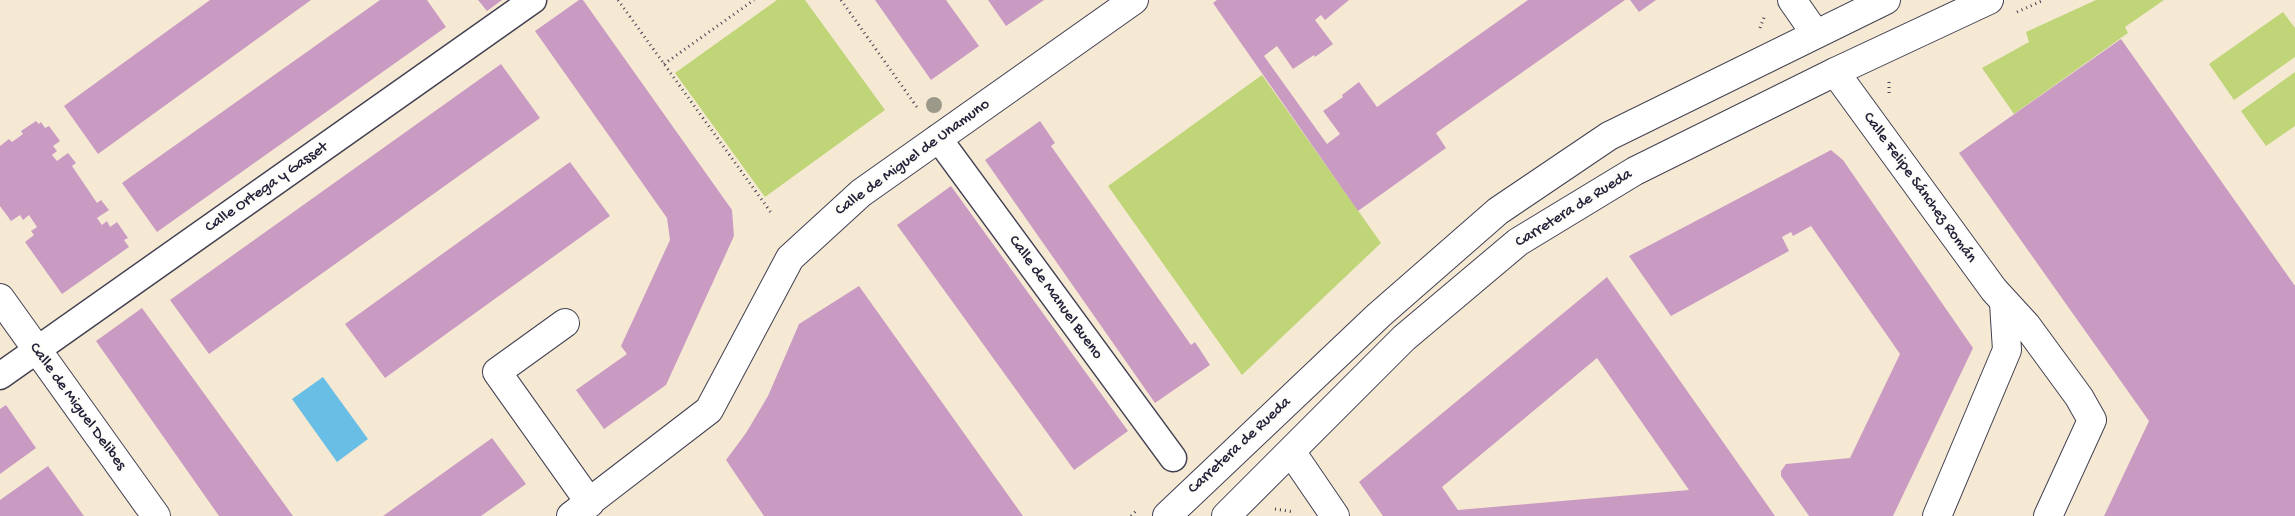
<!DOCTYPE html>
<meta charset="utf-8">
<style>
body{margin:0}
canvas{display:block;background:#f6e9d4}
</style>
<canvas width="2295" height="516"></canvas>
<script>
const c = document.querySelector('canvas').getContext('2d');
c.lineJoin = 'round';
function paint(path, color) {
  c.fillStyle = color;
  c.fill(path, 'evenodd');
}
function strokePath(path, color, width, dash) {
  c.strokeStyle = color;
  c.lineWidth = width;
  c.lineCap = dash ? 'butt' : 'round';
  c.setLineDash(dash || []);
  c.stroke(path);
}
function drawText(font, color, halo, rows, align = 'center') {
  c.font = font + ' "Gochi Hand",sans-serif';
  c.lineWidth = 4;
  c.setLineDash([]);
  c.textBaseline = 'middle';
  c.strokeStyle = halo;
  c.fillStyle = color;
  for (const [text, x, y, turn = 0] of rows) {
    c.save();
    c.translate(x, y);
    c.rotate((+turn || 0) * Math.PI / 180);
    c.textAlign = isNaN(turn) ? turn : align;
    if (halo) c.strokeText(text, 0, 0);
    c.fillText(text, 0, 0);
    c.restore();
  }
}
paint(new Path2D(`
 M 777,0 L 805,0 L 885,110 L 765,197 L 675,73 Z
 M 2096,0 L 2164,0 L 2125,27 L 2128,33 L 2014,114 L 1982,68 L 2029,42 L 2026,32 Z
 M 2283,12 L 2295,28 L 2295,57 L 2234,100 L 2209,64 Z
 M 2295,72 L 2295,126 L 2266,146 L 2241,111 Z
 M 1262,75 L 1381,243 L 1242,375 L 1108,186 Z`), '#bfd578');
paint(new Path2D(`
 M 323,377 L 368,439 L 337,462 L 292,399 Z`), '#69bee6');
paint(new Path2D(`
 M 210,0 L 311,0 L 98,154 L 64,106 Z
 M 380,0 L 427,0 L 446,27 L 157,232 L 122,183 Z
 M 478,0 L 502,0 L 487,11 Z
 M 579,0 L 583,0 L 732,210 L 734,236 L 666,385 L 604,429 L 576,390 L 627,354 L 621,346 L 670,240 L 667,218 L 535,31 Z
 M 875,0 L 946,0 L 979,46 L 931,80 Z
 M 988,0 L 1044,0 L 1006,26 Z
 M 1217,0 L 1349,0 L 1325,20 L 1321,15 L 1315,20 L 1333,44 L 1315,57 L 1314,55 L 1293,69 L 1277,46 L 1264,56 L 1327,144 L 1340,134 L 1323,111 L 1343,97 L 1342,95 L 1359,82 L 1377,107 L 1528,0 L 1625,0 L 1436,133 L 1446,148 L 1358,211 L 1213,3 Z
 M 1630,0 L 1656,0 L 1639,12 Z
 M 2121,39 L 2295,286 L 2295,516 L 2104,516 L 2149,421 L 1959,153 Z
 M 501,64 L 540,118 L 209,354 L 170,300 Z
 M 36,121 L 39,124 L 41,122 L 45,128 L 49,126 L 60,141 L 53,146 L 57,151 L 52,155 L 57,161 L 68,153 L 76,163 L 72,166 L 97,203 L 101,200 L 109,210 L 97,218 L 102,225 L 107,221 L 110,227 L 117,222 L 128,238 L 124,240 L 129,247 L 62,294 L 25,242 L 34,235 L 31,231 L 37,227 L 29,215 L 23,220 L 20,215 L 11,221 L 0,206 L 0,146 L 9,139 L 12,142 L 23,134 L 21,131 Z
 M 1040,121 L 1055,143 L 1051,146 L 1191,345 L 1195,342 L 1210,365 L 1155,403 L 985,160 Z
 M 1831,150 L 1843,160 L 1973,348 L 1893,516 L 1809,516 L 1781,476 L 1781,471 L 1786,464 L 1850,458 L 1900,354 L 1811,226 L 1793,236 L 1791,232 L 1782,237 L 1789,251 L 1671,316 L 1629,256 Z
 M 570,162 L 610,216 L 385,378 L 345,324 Z
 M 951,186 L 1128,431 L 1074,470 L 897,225 Z
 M 1607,277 L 1775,516 L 1383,516 L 1359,482 ZM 1597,358 L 1689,490 L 1458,510 L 1442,487 Z
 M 859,286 L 1023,516 L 764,516 L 726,460 L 746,433 L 768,396 L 799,324 Z
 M 142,308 L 293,516 L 219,516 L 96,341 Z
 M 6,405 L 36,448 L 0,474 L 0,409 Z
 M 492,438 L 526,484 L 481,516 L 383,516 Z
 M 48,466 L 84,516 L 0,516 L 0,500 Z`), '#c99bc2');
const pedestrian = new Path2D(`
 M 938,138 L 1173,458
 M 0,376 L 533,0`);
const minor = new Path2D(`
 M 1792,0 L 1815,33
 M 1835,72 L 1994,290 L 2027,326 L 2079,397 L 2092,420 L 2048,516
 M 565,323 L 497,372 L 590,503
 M 1292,453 L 1335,516
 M 571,516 L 709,410 L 790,258 L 861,193 L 1134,0
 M 1937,516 L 2007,350 L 2004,303`);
const tertiary = new Path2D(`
 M 0,298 L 156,516`);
const primary = new Path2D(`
 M 1167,516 L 1379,315 L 1498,211 L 1609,136 L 1886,0
 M 1226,516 L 1404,338 L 1518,242 L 1635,171 L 1835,72 L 1989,0`);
strokePath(pedestrian, '#424052', 29);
strokePath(minor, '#424052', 30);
strokePath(tertiary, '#424052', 30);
strokePath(primary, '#424052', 30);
strokePath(new Path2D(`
 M 618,0 L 772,214
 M 841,0 L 919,110
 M 2017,12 L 2044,0
 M 1760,28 L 1765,15
 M 664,64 L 754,0
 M 1889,93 L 1889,80
 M 1275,509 L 1294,512
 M 1131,516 L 1136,511`), '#424052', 3, [1, 4]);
strokePath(pedestrian, '#fff', 26);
strokePath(minor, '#fff', 28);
strokePath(tertiary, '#fff', 28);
strokePath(primary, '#fff', 28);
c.fillStyle = '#9b998a';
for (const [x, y] of [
 [934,105]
]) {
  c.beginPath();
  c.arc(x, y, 8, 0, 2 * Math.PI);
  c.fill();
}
drawText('16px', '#22223b', '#fdfcf7', [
 ["Calle de Miguel de Unamuno",913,158,-36],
 ["Calle Ortega y Gasset",267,188,-35],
 ["Calle Felipe Sánchez Román",1919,188,54],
 ["Carretera de Rueda",1574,209,-32],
 ["Calle de Manuel Bueno",1055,298,54],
 ["Calle de Miguel Delibes",77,407,54],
 ["Carretera de Rueda",1240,446,-43]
]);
</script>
